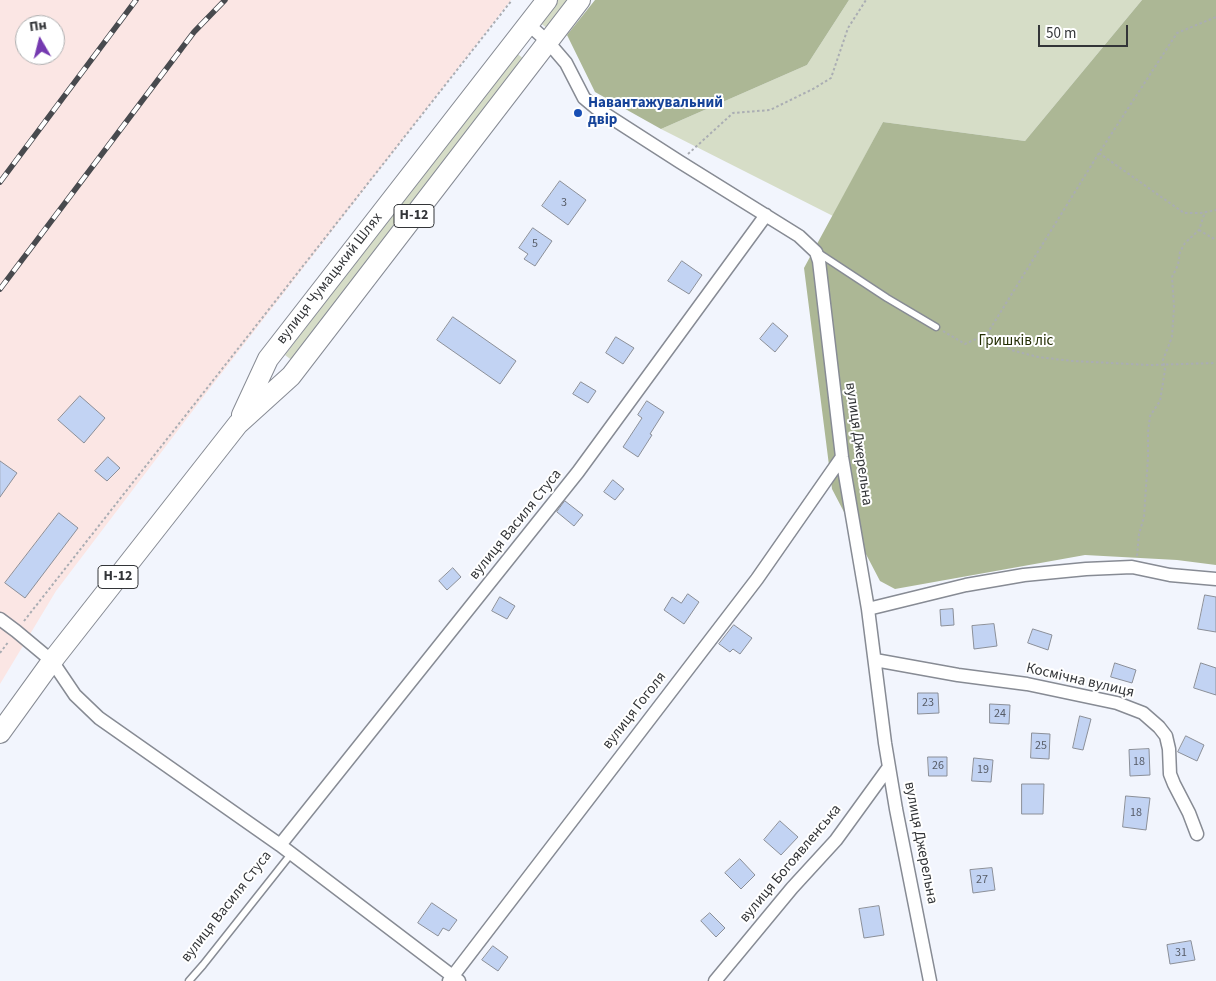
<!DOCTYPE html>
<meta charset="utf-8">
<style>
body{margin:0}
#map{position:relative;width:1216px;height:981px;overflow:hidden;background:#f2f5fd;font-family:"Source Sans 3",sans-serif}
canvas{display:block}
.north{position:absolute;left:15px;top:15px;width:50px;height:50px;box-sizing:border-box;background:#fff;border:1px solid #adaeaf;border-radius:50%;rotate:352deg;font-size:14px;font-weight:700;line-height:20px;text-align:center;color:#333538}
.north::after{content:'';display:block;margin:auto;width:18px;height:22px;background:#753ab0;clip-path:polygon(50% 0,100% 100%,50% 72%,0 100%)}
.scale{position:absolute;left:1038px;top:25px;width:90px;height:22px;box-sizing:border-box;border:2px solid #333538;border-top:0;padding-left:6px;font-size:15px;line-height:18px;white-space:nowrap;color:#333538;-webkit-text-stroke:4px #fff;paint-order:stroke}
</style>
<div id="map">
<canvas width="1216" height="981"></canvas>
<div class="north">Пн</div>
<div class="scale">50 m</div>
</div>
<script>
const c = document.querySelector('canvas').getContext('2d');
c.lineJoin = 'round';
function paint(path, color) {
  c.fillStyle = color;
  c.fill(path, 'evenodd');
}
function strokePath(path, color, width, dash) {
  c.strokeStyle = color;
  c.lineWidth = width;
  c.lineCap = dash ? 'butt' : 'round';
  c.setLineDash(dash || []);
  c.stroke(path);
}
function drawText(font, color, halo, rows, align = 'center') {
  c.font = font + ' "Source Sans 3",sans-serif';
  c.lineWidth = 4;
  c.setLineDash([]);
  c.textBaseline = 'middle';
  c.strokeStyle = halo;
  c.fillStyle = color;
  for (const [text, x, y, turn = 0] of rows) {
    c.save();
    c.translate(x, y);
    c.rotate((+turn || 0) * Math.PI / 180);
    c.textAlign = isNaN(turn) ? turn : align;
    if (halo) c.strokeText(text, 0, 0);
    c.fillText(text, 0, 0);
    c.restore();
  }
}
paint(new Path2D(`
 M 0,0 L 511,0 L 207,392 L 56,591 L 0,684 ZM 25,25 L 55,25 L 55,55 L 25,55 Z`), '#fbe6e4');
paint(new Path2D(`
 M 556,0 L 570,0 L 548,29 L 539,22 Z
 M 849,0 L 1142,0 L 1025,141 L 883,122 L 833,216 L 661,129 L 807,65 Z
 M 515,52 L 524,59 L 293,361 L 285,355 Z`), '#d6ddc7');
paint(new Path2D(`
 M 595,0 L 849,0 L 807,65 L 661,129 L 595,92 L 567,35 Z
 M 1142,0 L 1216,0 L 1216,565 L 1177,560 L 1085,555 L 895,589 L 880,581 L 832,489 L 804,268 L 883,122 L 1025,141 Z`), '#acb795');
const building = new Path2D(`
 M 560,181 L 586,200 L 568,225 L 542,206 Z
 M 533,228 L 552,241 L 535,266 L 524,259 L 528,254 L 519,248 Z
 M 682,261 L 702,275 L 689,294 L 668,281 Z
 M 453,317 L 516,361 L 500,384 L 437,340 Z
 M 773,323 L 788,336 L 775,352 L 760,339 Z
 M 616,337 L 634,348 L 623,364 L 606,353 Z
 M 581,382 L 596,391 L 588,403 L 573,394 Z
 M 80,396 L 105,418 L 84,443 L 58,420 Z
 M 647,401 L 664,412 L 650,434 L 652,435 L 638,457 L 623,447 L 642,418 L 638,415 Z
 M 108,457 L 120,468 L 107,481 L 95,471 Z
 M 0,461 L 17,473 L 0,497 Z
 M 613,480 L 624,489 L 615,500 L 604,492 Z
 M 565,501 L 583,515 L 574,526 L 557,512 Z
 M 59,513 L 78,528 L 25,598 L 5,583 Z
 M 453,568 L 461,577 L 447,590 L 439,581 Z
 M 688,594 L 699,602 L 684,624 L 664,610 L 672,597 L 681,603 Z
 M 1205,595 L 1216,597 L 1216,632 L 1198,629 Z
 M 500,597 L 515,606 L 507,619 L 492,611 Z
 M 953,609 L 954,625 L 941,626 L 940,610 Z
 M 994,624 L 997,646 L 974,649 L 972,626 Z
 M 734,625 L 752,638 L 740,654 L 733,649 L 730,652 L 719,644 Z
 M 1033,629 L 1052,635 L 1048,650 L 1028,643 Z
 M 1115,663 L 1136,670 L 1132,683 L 1111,677 Z
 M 1201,663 L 1216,668 L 1216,695 L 1194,688 Z
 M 918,693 L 938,693 L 939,713 L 918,714 Z
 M 990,704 L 1010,705 L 1009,724 L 990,723 Z
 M 1080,716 L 1091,719 L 1083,750 L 1073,748 Z
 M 1032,733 L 1050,734 L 1049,759 L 1031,758 Z
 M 1186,736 L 1204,745 L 1197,761 L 1178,752 Z
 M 1149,749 L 1150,775 L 1130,776 L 1129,750 Z
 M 928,757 L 947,757 L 947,776 L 929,776 Z
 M 974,758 L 993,760 L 991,782 L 972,781 Z
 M 1022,784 L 1044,784 L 1043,814 L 1022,814 Z
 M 1126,796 L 1150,798 L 1146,830 L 1123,827 Z
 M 780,821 L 798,837 L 781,855 L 764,840 Z
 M 740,859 L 755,875 L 741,889 L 725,873 Z
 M 992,868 L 995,890 L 973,893 L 970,870 Z
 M 432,903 L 457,920 L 449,931 L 443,928 L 438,936 L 418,923 Z
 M 879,906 L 884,935 L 864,938 L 859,909 Z
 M 710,913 L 725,928 L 716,937 L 701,921 Z
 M 1191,941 L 1195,960 L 1170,964 L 1167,945 Z
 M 493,946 L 508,957 L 498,971 L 482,960 Z`);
paint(building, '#c2d3f3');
strokePath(building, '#8b8f98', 1);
const service = new Path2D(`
 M 817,252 L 887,298 L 936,327
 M 189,981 L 203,965 L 291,854`);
const minor = new Path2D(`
 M 528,24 L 548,42 L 566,63 L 584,98 L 596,108 L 680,162 L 799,236 L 816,252 L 819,261 L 842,457 L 868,609 L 885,743 L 896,809 L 930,981
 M 868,609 L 966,585 L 1024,575 L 1086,569 L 1132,567 L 1170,575 L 1216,579
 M 0,619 L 16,631 L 52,661 L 75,695 L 99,718 L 280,845 L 459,981
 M 875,660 L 958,675 L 1027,684 L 1117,703 L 1143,713 L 1159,727 L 1166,736 L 1169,749 L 1170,774 L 1174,784 L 1189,813 L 1197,834
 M 280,845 L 578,472 L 766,215
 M 449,981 L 757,579 L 842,457
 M 715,981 L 792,888 L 836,840 L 889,767`);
const primary = new Path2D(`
 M 242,415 L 268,359 L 547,0
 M 0,733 L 52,661 L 238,424 L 291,376 L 580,0`);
strokePath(service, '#878b94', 9);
strokePath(minor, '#878b94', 15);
strokePath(primary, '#878b94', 22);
strokePath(new Path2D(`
 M 1099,153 L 1184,213 L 1201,213 L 1216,210
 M 688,154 L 733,113 L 770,110 L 813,89 L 831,78 L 848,28 L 866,0
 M 1199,230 L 1216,240
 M 943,331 L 965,344 L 987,334 L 1099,153 L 1177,33 L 1216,17
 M 987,334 L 1011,350 L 1038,357 L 1072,361 L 1150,365 L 1216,363
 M 1137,556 L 1139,534 L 1144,517 L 1148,457 L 1148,432 L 1150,416 L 1160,401 L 1165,370 L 1163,360 L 1172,337 L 1174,307 L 1172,277 L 1178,265 L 1180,252 L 1185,243 L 1199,230 L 1204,215 L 1204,212
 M 24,621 L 512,0
 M 0,653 L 9,641`), '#aaadb3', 2, [2.5, 2.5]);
strokePath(service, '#fff', 6);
strokePath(minor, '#fff', 12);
strokePath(primary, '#fff', 20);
const rail = new Path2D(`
 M 0,182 L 136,0
 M 0,289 L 194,32 L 225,0`);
strokePath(rail, '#484a4e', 5.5);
strokePath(rail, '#fff', 4, [11]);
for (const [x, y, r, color] of [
 [578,113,5,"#1a4fb4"]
]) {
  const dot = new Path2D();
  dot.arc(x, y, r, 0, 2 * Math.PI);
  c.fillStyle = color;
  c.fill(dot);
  strokePath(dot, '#fff', 2);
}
drawText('12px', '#575c67', null, [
 ["3",564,203],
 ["5",535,244],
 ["23",928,703],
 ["24",1000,714],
 ["25",1041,746],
 ["18",1139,762],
 ["26",938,766],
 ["19",983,770],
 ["18",1136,813],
 ["27",982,880],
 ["31",1181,953]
]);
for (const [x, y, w] of [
 [414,216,40],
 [118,577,40]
]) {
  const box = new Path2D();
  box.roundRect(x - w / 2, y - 11.5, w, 23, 4);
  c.fillStyle = '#fff';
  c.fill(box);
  strokePath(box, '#333538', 1);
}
drawText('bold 14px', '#333538', null, [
 ["Н-12",414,216],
 ["Н-12",118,577]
]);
drawText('bold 15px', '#164399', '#fff', [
 ["Навантажувальний",588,104],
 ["двір",588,121]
], 'left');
drawText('15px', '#333538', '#fff', [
 ["вулиця Чумацький Шлях",330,279,-52],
 ["вулиця Джерельна",858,444,82],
 ["вулиця Василя Стуса",516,525,-51],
 ["Космічна вулиця",1080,681,13],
 ["вулиця Гоголя",635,711,-52],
 ["вулиця Джерельна",920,843,79],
 ["вулиця Богоявленська",791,864,-50],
 ["вулиця Василя Стуса",227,907,-52]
]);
drawText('15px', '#242e04', '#fff', [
 ["Гришків ліс",1016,342]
]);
</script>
